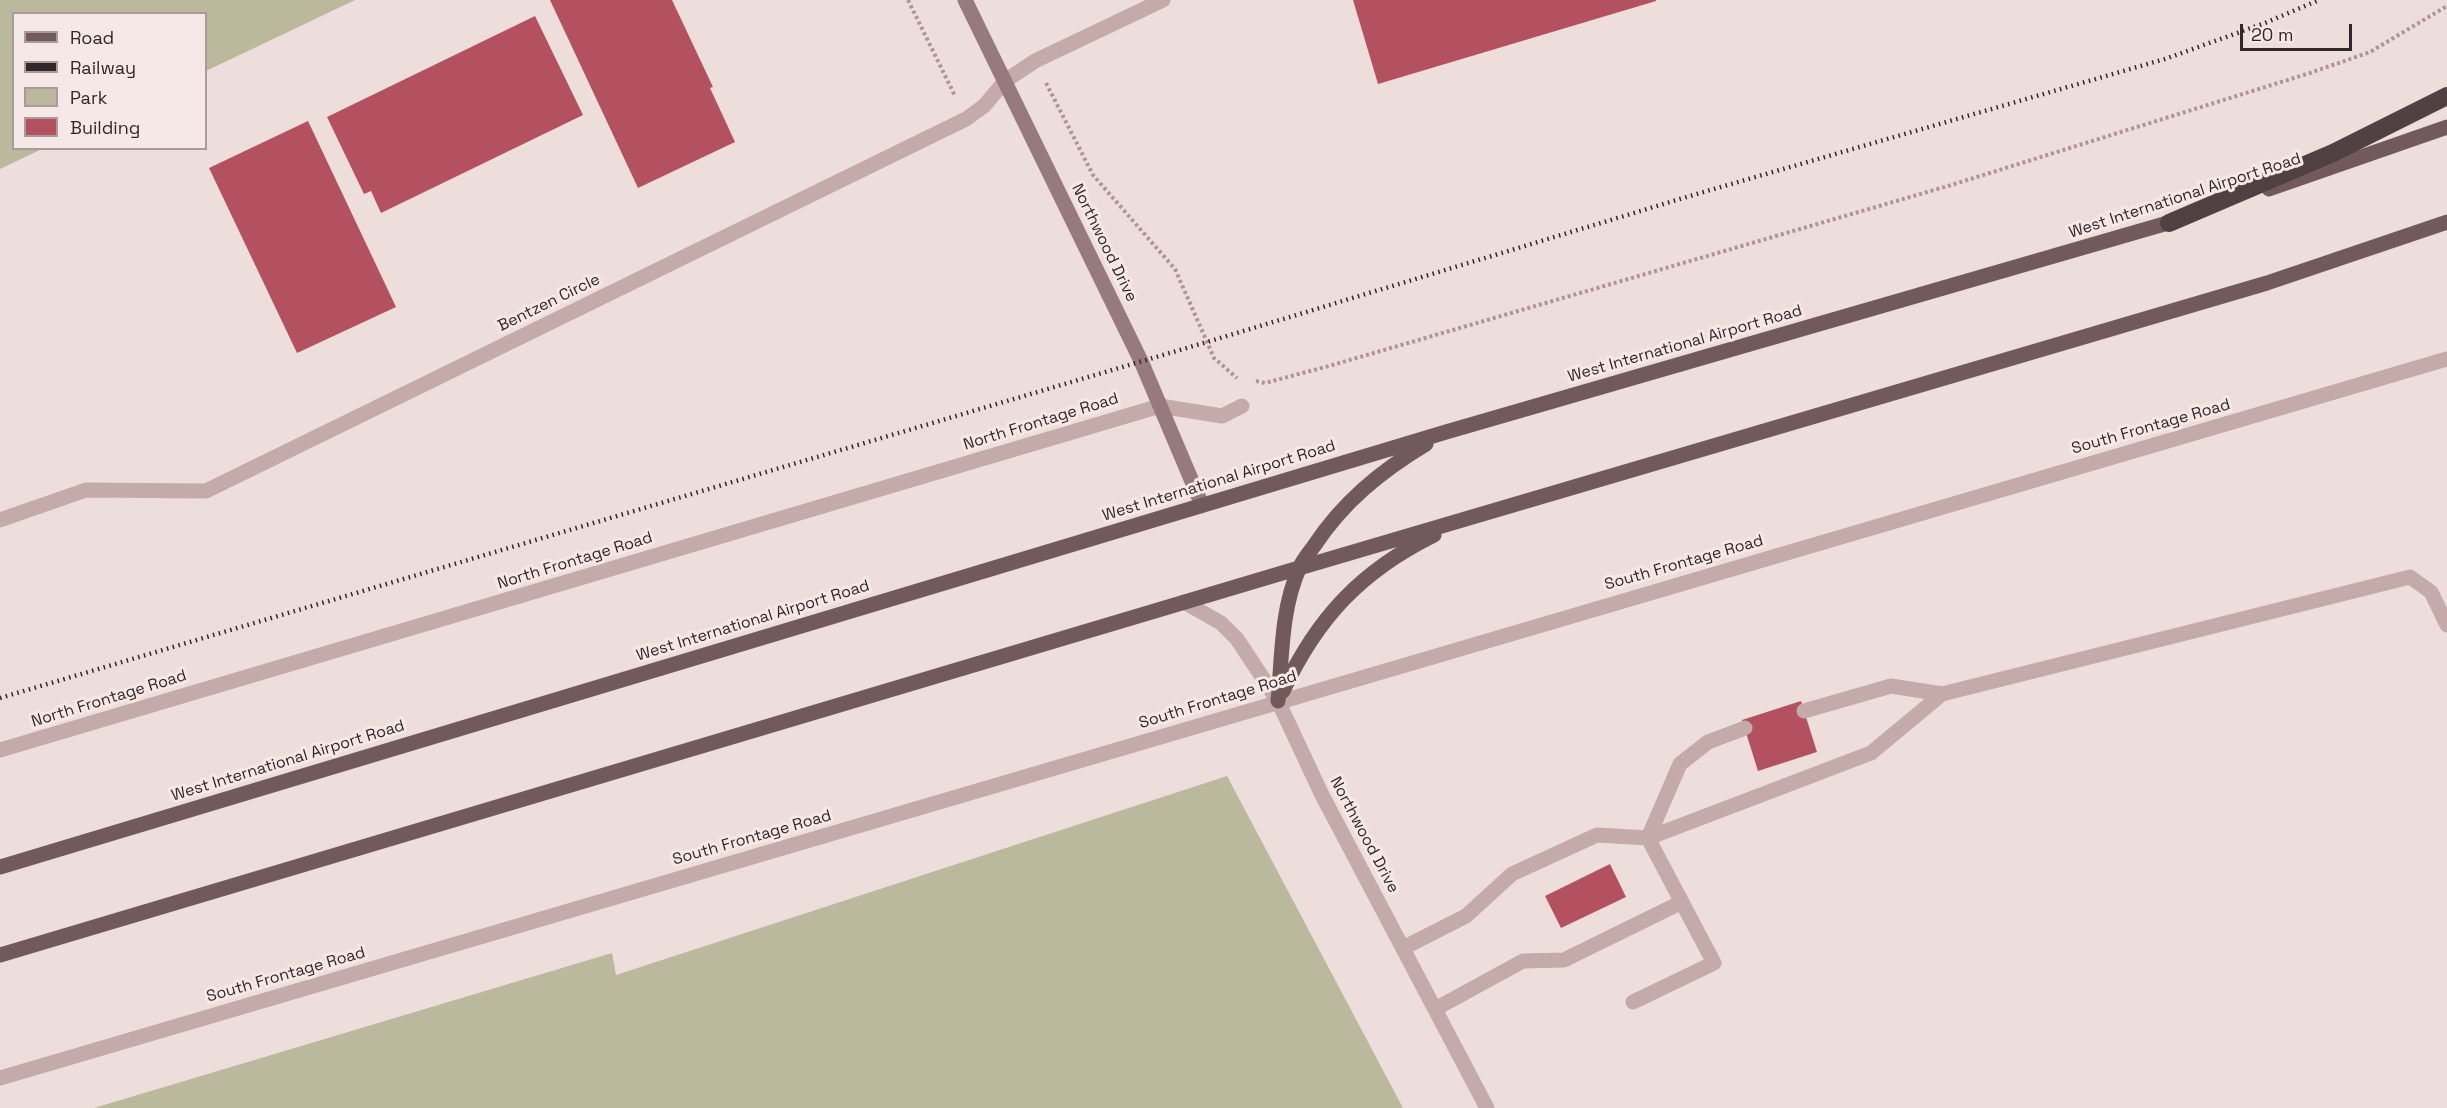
<!DOCTYPE html>
<style>
body{margin:0}
#map{position:relative;width:2447px;height:1108px;overflow:hidden;background:#eddddb;font-family:"Space Grotesk",sans-serif}
canvas{display:block}
.legend{position:absolute;left:12px;top:12px;width:195px;height:138px;box-sizing:border-box;background:#f6e8e6;border:2px solid #a89b9a;margin:0;padding:8px 10px;list-style:none;font-size:18px;color:#322728}
.legend li{display:flex;align-items:center;gap:12px;height:30px}
.legend b{width:30px;border:2px solid #a89b9a}
.scale{position:absolute;left:2240px;top:24px;width:112px;height:27px;box-sizing:border-box;border:3px solid #322728;border-top:0;padding-left:8px;font-size:18px;line-height:21px;white-space:nowrap;color:#322728;-webkit-text-stroke:4px #f6e8e6;paint-order:stroke}
</style>
<div id="map">
<canvas width="2447" height="1108"></canvas>
<ul class="legend">
<li><b style="height:8px;background:#725a5c"></b>Road</li>
<li><b style="height:8px;background:#322728"></b>Railway</li>
<li><b style="height:16px;background:#bab99d"></b>Park</li>
<li><b style="height:16px;background:#b45160"></b>Building</li>
</ul>
<div class="scale">20 m</div>
</div>
<script>
const c = document.querySelector('canvas').getContext('2d');
c.lineJoin = 'round';
function paint(path, color) {
  c.fillStyle = color;
  c.fill(path, 'evenodd');
}
function strokePath(path, color, width, dash) {
  c.strokeStyle = color;
  c.lineWidth = width;
  c.lineCap = dash ? 'butt' : 'round';
  c.setLineDash(dash || []);
  c.stroke(path);
}
function drawText(font, color, halo, rows, align = 'center') {
  c.font = font + ' "Space Grotesk",sans-serif';
  c.lineWidth = 6;
  c.setLineDash([]);
  c.textBaseline = 'middle';
  c.strokeStyle = halo;
  c.fillStyle = color;
  for (const [text, x, y, turn = 0] of rows) {
    c.save();
    c.translate(x, y);
    c.rotate((+turn || 0) * Math.PI / 180);
    c.textAlign = isNaN(turn) ? turn : align;
    if (halo) c.strokeText(text, 0, 0);
    c.fillText(text, 0, 0);
    c.restore();
  }
}
paint(new Path2D(`
 M 0,0 L 355,0 L 206,71 L 206,14 L 14,14 L 14,148 L 42,149 L 0,169 Z
 M 1227,776 L 1403,1108 L 94,1108 L 612,953 L 616,975 Z`), '#bab99d');
paint(new Path2D(`
 M 550,0 L 672,0 L 713,87 L 710,88 L 735,142 L 638,188 Z
 M 1353,0 L 1656,0 L 1656,1 L 1378,84 Z
 M 535,16 L 583,115 L 381,213 L 371,191 L 364,194 L 327,117 Z
 M 308,121 L 396,307 L 297,353 L 209,168 Z
 M 1801,701 L 1817,752 L 1758,771 L 1742,720 Z
 M 1610,864 L 1626,897 L 1561,928 L 1545,896 Z`), '#b45160');
strokePath(new Path2D(`
 M 908,0 L 955,96
 M 1046,83 L 1093,175 L 1175,269 L 1214,358 L 1237,378
 M 1256,381 L 1265,383 L 1329,366 L 1948,186 L 2310,73 L 2370,52 L 2447,6`), '#af9493', 4, [3, 3]);
strokePath(new Path2D(`
 M 1005,81 L 1035,61 L 1163,0
 M 1804,711 L 1891,686 L 1942,694
 M 1648,838 L 1680,764 L 1708,742 L 1745,728
 M 1403,948 L 1466,916 L 1512,874 L 1597,835 L 1648,838 L 1871,753 L 1942,694 L 2410,577 L 2431,592 L 2447,625
 M 1633,1002 L 1714,963 L 1648,838
 M 1435,1009 L 1523,961 L 1564,960 L 1682,902`), '#c4aaa8', 15);
strokePath(new Path2D(`
 M 0,520 L 86,490 L 206,491 L 966,119 L 984,106 L 1005,81
 M 1184,602 L 1221,623 L 1237,639 L 1278,701 L 1322,795 L 1487,1108
 M 0,750 L 1160,406 L 1222,416 L 1242,406
 M 0,1078 L 2447,359`), '#c4aaa8', 15);
strokePath(new Path2D(`
 M 965,0 L 1141,361 L 1202,505`), '#977a7b', 15);
strokePath(new Path2D(`
 M 2269,189 L 2447,127
 M 1283,691 C 1317,618 1361,571 1434,535
 M 1278,701 C 1282,658 1281,609 1299,569 C 1302,561 1309,553 1314,546 C 1343,502 1381,471 1426,444
 M 0,867 L 1446,432 L 2178,220
 M 0,955 L 1299,568 L 2267,283 L 2447,222`), '#725a5c', 15);
strokePath(new Path2D(`
 M 2169,223 L 2333,153 L 2447,96`), '#514041', 18);
strokePath(new Path2D(`
 M 0,698 L 1207,342 L 1700,193 L 2165,59 L 2265,23 L 2319,0`), '#322728', 4.5, [1.5, 4.5]);
drawText('16px', '#322728', '#f6e8e6', [
 ["West International Airport Road",2185,196,-18],
 ["Northwood Drive",1104,243,64],
 ["Bentzen Circle",549,303,-26],
 ["West International Airport Road",1685,344,-16],
 ["North Frontage Road",1041,422,-17],
 ["South Frontage Road",2151,427,-16],
 ["West International Airport Road",1219,481,-17],
 ["North Frontage Road",575,561,-17],
 ["South Frontage Road",1684,563,-16],
 ["West International Airport Road",753,621,-17],
 ["North Frontage Road",109,699,-17],
 ["South Frontage Road",1218,700,-17],
 ["West International Airport Road",288,761,-17],
 ["Northwood Drive",1364,835,62],
 ["South Frontage Road",752,838,-16],
 ["South Frontage Road",286,975,-16]
]);
</script>
